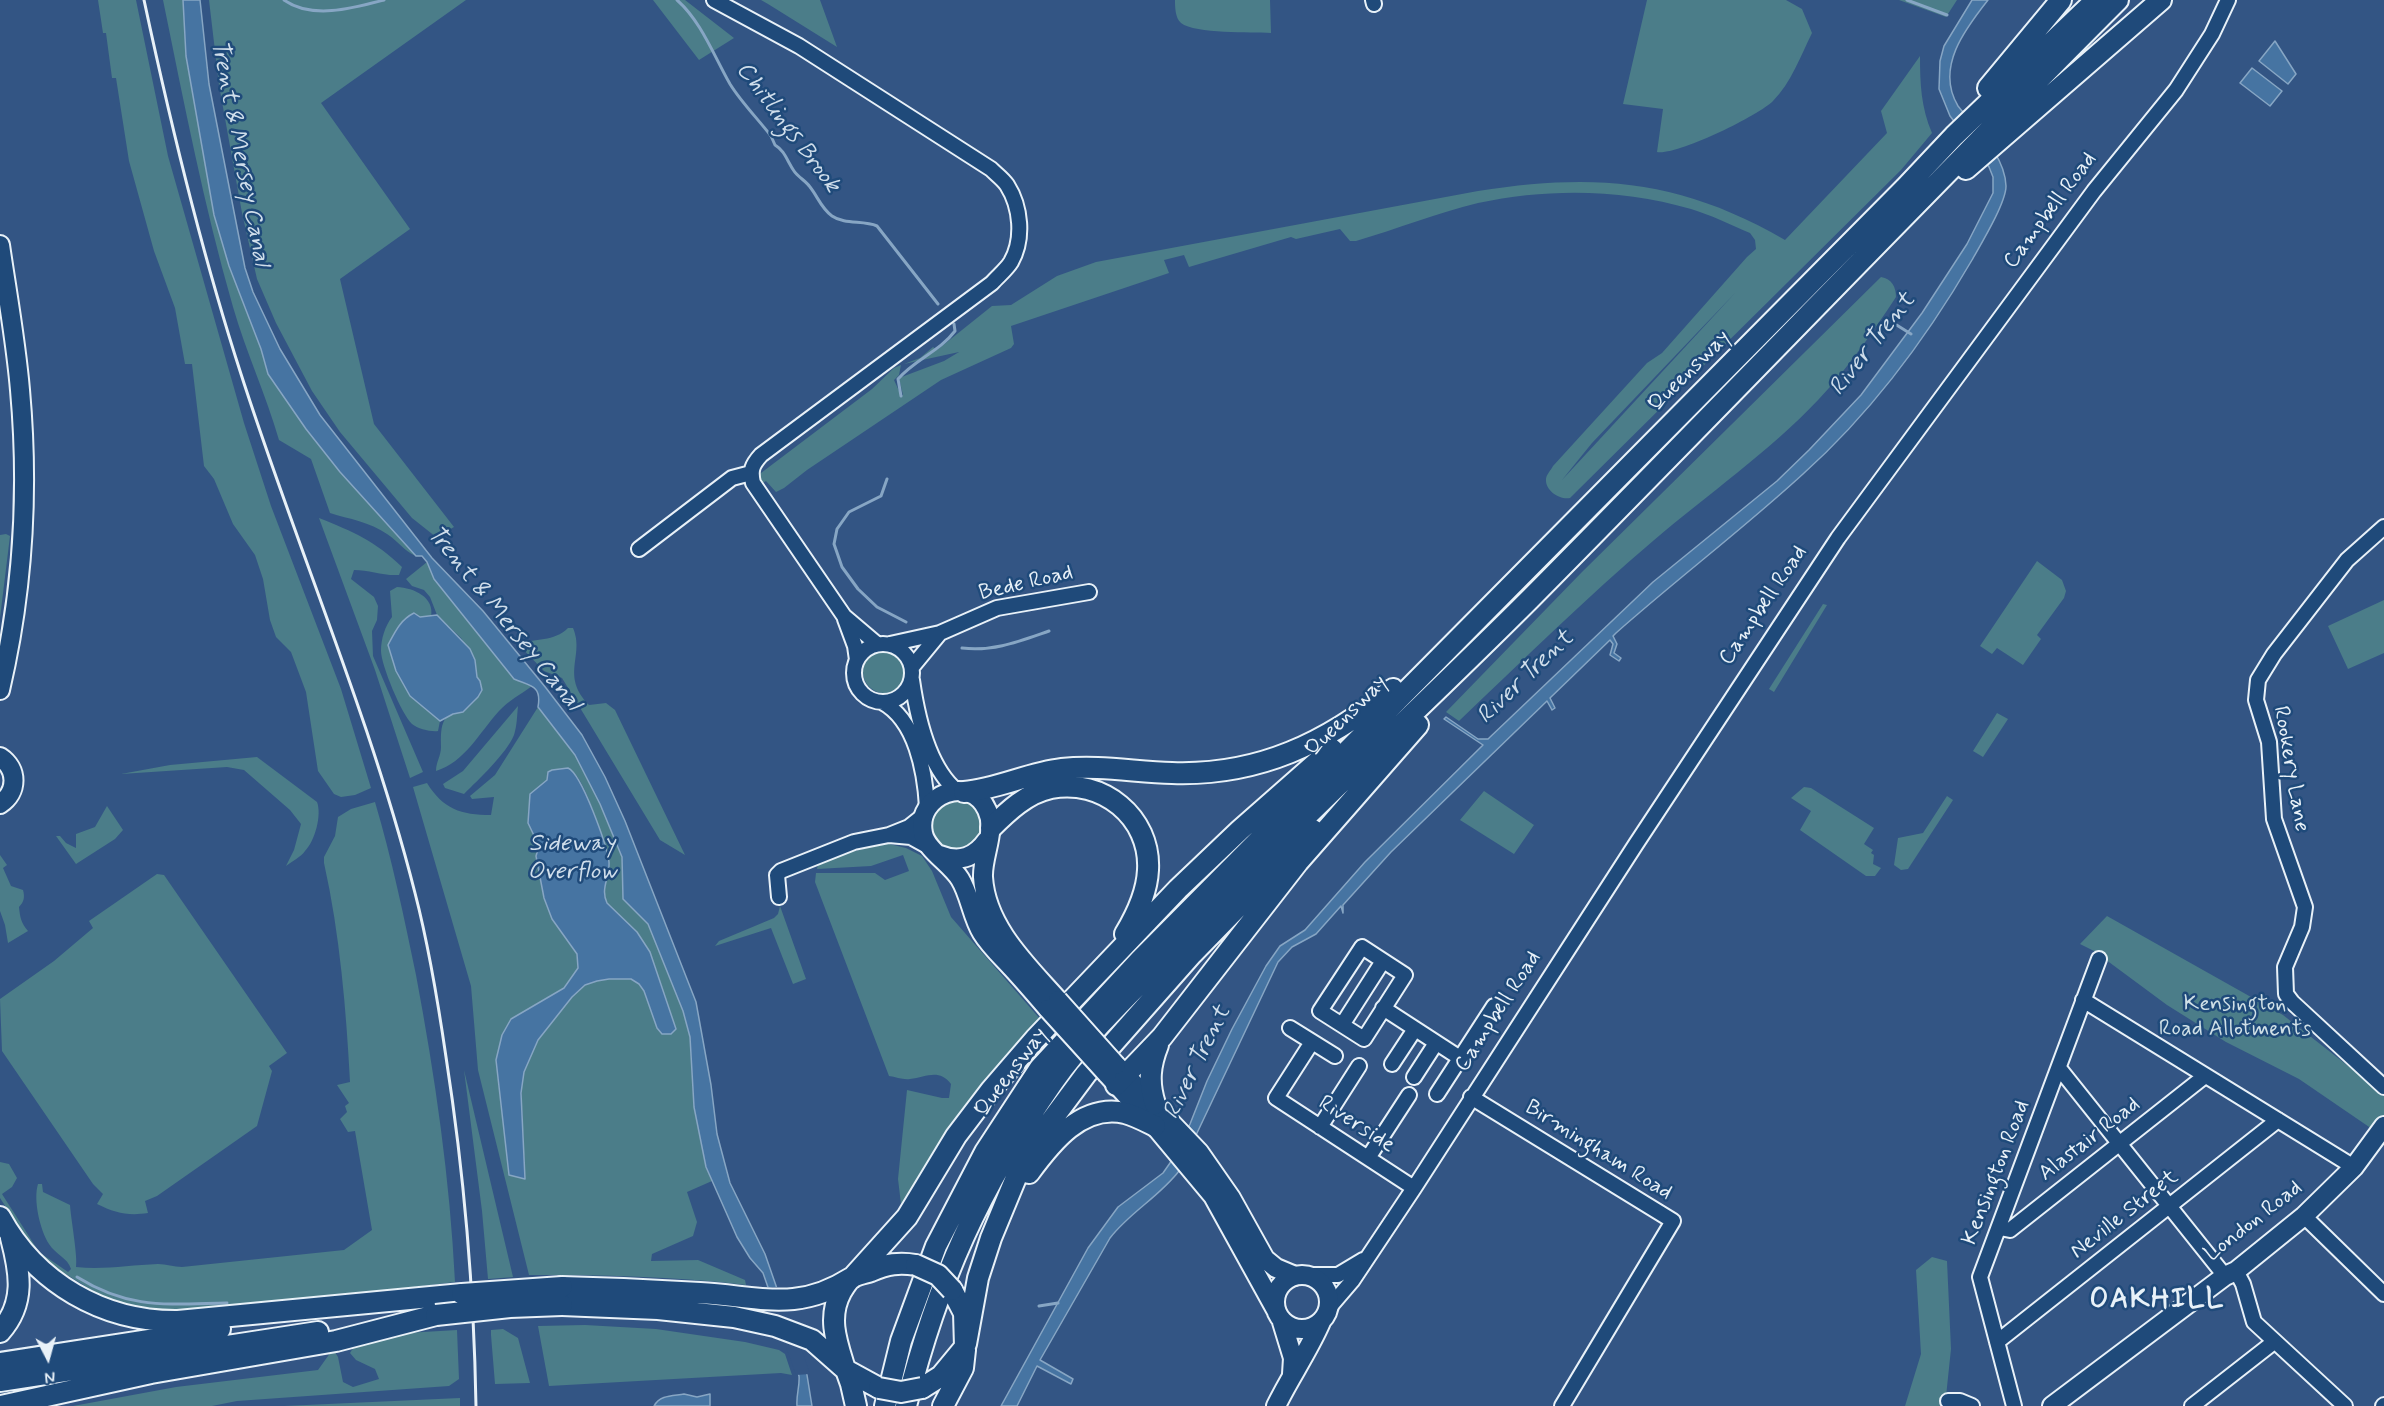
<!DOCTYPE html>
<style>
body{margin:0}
#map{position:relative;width:2384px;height:1406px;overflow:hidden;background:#335584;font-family:Mynerve,sans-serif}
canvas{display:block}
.north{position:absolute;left:18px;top:1328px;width:60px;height:60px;-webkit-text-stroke:4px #1f4a7a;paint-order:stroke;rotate:174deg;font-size:16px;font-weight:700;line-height:24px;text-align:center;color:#e8f1f8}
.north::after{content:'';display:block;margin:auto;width:21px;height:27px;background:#e8f1f8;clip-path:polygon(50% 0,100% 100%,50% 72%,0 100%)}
</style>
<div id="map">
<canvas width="2384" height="1406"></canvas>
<div class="north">N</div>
</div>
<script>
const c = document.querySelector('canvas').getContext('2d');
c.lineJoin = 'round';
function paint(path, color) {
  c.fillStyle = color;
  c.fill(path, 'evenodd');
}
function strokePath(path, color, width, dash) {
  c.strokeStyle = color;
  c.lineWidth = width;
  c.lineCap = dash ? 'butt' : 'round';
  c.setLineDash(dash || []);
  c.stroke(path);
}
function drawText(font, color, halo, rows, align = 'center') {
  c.font = font + ' Mynerve,sans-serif';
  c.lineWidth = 5;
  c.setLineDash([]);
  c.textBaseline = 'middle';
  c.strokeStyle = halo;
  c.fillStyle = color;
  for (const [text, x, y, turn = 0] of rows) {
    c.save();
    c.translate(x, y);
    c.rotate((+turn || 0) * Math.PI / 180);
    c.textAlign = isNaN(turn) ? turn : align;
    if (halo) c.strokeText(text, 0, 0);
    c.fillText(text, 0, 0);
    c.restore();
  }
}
paint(new Path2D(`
 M 98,0 L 136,0 L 168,156 L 244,423 L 271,506 L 341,689 L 371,788 L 355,795 L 341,797 L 334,794 L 318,771 L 306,692 L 291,652 L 276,637 L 270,620 L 263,579 L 255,555 L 233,524 L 214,479 L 204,466 L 192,364 L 185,364 L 175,308 L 154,251 L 129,161 L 116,78 L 112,78 L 106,33 L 103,33 Z
 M 163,0 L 183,0 L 186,56 L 214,215 L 229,266 L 261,349 L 268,374 L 306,429 L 340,472 L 416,556 C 404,551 398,541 387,534 C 370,522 349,519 330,513 L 311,459 L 279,440 C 266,395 246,352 233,307 C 204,206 184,103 163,0 Z
 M 209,0 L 466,0 L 321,103 L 410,229 L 340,279 L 374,424 L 454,527 L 436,537 L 412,518 L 340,432 L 312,391 L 276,323 L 257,279 L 242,213 L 219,85 Z
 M 653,0 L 685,0 L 734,38 L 699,60 Z
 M 761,0 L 820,0 L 837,47 L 768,4 Z
 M 1175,0 L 1270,0 L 1271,33 C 1252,32 1195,34 1181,23 C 1175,18 1175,6 1175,0 Z
 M 1647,0 L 1786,0 L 1802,9 L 1812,33 C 1801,55 1791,83 1773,101 C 1758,116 1676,156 1657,152 L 1663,109 L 1623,104 Z
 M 1899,0 L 1957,0 L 1946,17 Z
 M 1920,56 C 1920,84 1921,107 1932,133 L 1901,170 L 1570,498 C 1560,500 1545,491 1546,479 C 1546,475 1551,470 1553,466 L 1647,363 L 1662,353 L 1747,257 L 1756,249 L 1755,240 L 1750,233 C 1731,225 1711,215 1691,209 C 1622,189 1549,188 1478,203 C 1437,213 1397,229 1356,241 L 1350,241 L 1340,229 L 1296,239 L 1291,237 L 1189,267 L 1184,255 L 1164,260 L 1169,273 L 1011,326 L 1014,344 L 1011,348 L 941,380 L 807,470 L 784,488 L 776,492 L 766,481 L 761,484 L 757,473 L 761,473 L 872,389 L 894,368 L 901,365 L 899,375 L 894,380 L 901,395 L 903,395 L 899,378 L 944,361 L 959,352 L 904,364 L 920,358 L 933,347 L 937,350 L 992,306 L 1011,305 L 1057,276 L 1096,262 L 1478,191 C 1596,173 1679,179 1785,240 L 1887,133 L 1881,111 ZM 1736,292 L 1562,480 L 1592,443 Z
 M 1881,277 C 1892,279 1896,287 1896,297 C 1873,332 1848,368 1819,399 C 1769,452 1708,494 1653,541 C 1586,598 1523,660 1459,721 L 1446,712 L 1582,572 Z
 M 319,518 C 354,532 375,541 402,567 L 399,575 C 383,576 369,570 354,570 L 351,579 L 374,597 L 378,606 L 377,620 L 372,631 L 373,656 L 423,772 L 410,778 L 375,670 Z
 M 6,534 L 10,536 L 0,618 L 0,535 Z
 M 2037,561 L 2062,580 L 2066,591 L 2064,598 L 2037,635 L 2041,639 L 2023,665 L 1997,648 L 1992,654 L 1980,646 Z
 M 427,562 L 434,579 L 514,679 L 532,686 C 520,695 509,700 499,711 C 479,733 465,762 436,771 C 436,762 441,756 441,747 C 441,738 440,727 445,719 C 450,713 457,715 463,711 C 471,707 478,697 482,690 L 480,681 L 477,677 L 475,660 L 461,638 L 437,615 L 430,597 L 424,590 L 412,586 L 406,579 Z
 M 397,587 C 414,588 435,597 431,617 L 420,617 L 410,696 L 440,721 L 438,731 C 431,732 418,729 412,724 C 402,715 381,665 381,651 C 381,639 385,626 392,617 L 390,591 Z
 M 2384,600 L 2384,653 L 2348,669 L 2328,626 Z
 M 1823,604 L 1827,605 L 1774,692 L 1769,689 Z
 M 568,628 L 573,628 C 585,656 560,675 589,705 L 606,703 L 615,710 L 685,855 L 660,840 L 562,678 L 544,671 L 518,644 C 535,638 554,642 568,628 Z
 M863 672a21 21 0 1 1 42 0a21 21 0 1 1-42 0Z
 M 518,706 C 517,716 517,726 514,735 C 506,754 479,779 464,794 L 445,788 L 443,784 L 463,771 Z
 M 538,707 L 575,755 L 600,804 L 622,857 L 623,899 L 648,924 L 683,1011 L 690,1037 L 694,1107 L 706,1167 L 712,1181 L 687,1192 L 697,1222 L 693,1236 L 652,1254 L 651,1261 L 698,1260 L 745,1280 L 746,1285 C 674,1276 601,1275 529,1275 L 478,1070 L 471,986 L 413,787 L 427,783 C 443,809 461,815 491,815 L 494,797 L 472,799 L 470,796 L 495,775 ZM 563,768 C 566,770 573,771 575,774 C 588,787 609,854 608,872 C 607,884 601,890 607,903 L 637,932 L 650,952 L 676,1029 L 657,1028 L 644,991 L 639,984 L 631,979 L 609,979 L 597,981 L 585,985 L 572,997 L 538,1040 L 527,1061 L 521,1083 L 525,1178 L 509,1175 L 496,1060 L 511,1019 L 564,988 L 578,968 L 577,954 L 552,919 L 544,898 L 536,856 L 539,846 L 528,823 L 530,794 L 547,780 L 548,773 Z
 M 1997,713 L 2008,719 L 1983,757 L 1973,751 Z
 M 257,757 L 317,802 C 322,815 315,841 305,851 C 301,857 292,861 286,866 L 294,850 L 301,824 L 290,810 L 244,770 L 227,767 L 121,774 L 170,765 Z
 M 1804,787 L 1811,788 L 1874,828 L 1864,844 L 1873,850 L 1871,853 L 1874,855 L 1873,864 L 1881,868 L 1875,876 L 1866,876 L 1800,830 L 1811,811 L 1791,798 Z
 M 1484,791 L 1534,825 L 1514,854 L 1460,820 Z
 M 1947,796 L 1953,800 L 1908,869 L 1901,870 L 1894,865 L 1898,838 L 1923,833 Z
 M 963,799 L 978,807 C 985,830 984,832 967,849 L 945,850 L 932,839 L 929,821 L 943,801 Z
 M 375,802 C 392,859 404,917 416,975 C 435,1076 450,1179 455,1282 L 229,1310 L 174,1314 L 130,1309 L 95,1292 L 59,1270 L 34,1250 L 0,1198 L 0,1162 L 9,1164 L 17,1178 L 12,1187 L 2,1194 L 39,1252 L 68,1272 L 71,1269 C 68,1258 55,1254 49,1244 C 40,1230 33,1200 38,1184 L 42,1184 L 43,1192 L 70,1205 C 71,1220 78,1257 76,1267 C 103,1270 130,1265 158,1264 C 166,1264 174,1267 182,1267 L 344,1250 L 372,1230 L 355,1131 L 348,1132 L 340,1119 L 347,1112 L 345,1106 L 349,1103 L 337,1085 L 350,1082 C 346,1009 340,935 324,863 L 324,857 L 335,836 L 338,817 L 351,809 Z
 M 107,806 L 123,830 L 115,839 L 76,864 L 56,836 L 60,836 L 66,843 L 76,848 L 76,834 L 95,827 Z
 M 885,843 L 906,848 L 922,856 L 932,871 L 951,917 L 1041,1020 L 943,1139 L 916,1184 L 901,1204 L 898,1179 L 907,1090 L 942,1098 L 949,1098 L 951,1084 C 939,1068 926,1077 910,1079 C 903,1080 896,1077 889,1076 L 815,882 L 816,873 L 875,873 L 885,880 L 909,871 L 903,855 L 871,866 L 817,869 L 818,864 L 829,858 Z
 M 0,855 L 7,865 L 3,868 L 11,886 L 23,890 C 25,897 24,902 19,907 C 20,917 21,923 28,931 L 8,943 L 5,925 L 0,911 Z
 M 157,874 L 164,875 L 287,1053 L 269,1066 L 272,1071 L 257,1126 L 157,1196 L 145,1201 L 148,1213 C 128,1216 115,1213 97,1204 L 103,1194 L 93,1184 L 2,1051 L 0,999 L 54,961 L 93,928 L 89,921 Z
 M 780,906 L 806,979 L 793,984 L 771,928 L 715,946 L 719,941 L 774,918 L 778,914 Z
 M 2107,916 L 2283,1015 L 2384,1094 L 2384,1117 L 2375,1131 L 2299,1079 L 2226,1042 L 2167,1005 L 2094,951 L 2080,944 Z
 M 464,1070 L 513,1277 L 488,1279 L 482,1211 Z
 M 1932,1257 L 1947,1261 L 1951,1349 L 1945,1406 L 1905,1406 L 1921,1354 L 1916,1270 Z
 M 585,1325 L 656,1329 L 745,1342 L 779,1350 L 785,1354 L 792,1375 L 781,1373 L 549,1386 L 538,1326 Z
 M 503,1329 L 518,1338 L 530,1383 L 495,1384 L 491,1335 L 491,1330 Z
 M 457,1330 L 459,1379 L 449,1386 L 237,1401 L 212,1406 L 73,1406 L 176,1387 L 318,1370 L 333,1349 L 338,1357 L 343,1382 L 353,1387 L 379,1379 L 375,1369 L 356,1360 L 350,1353 L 355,1345 L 406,1333 Z
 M 460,1398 L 460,1406 L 284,1406 Z`), '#4b7d89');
const water = new Path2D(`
 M 183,0 L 200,0 L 209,84 L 245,268 L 253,292 L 280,349 L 320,415 L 432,558 L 483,611 L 546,688 L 582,735 L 605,777 L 625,821 L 696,1002 L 711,1085 L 717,1134 L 730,1183 L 765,1254 L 807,1375 L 812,1406 L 797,1406 C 796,1395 800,1386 799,1376 L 763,1273 L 750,1258 L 737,1237 L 706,1167 L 694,1107 L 690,1037 L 683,1011 L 648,924 L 623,899 L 622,857 L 600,804 L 575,755 L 538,707 C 542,685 530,686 514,679 L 434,579 L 427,562 L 422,556 L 416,556 L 340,472 L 306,429 L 268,374 L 261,349 L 229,266 L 214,215 L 186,56 Z
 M 1972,0 L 1988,0 C 1965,29 1935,68 1958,106 C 1976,129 2005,155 2006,186 C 2006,203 1981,244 1972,260 C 1926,339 1871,413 1803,474 C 1743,529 1677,579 1616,633 L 1613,636 L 1617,644 L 1614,653 L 1621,658 L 1619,661 L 1610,655 L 1613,644 L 1610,640 L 1550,698 L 1555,708 L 1552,710 L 1547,701 L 1391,852 L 1343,905 L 1343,913 L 1341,906 L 1316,934 L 1292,947 L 1278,962 L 1179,1171 C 1159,1197 1130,1212 1110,1238 L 1040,1360 L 1073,1379 L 1071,1384 L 1037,1366 L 1017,1406 L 1001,1406 L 1088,1248 L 1118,1207 L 1163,1173 L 1170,1163 L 1190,1124 L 1207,1081 L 1232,1029 L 1266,966 L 1280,946 L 1305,930 L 1365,862 L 1483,745 L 1444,719 L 1446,717 L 1478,739 L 1488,739 L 1653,582 L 1777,481 L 1809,450 L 1861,395 L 1922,313 L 1967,244 L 1993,193 L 1993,177 L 1989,167 L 1950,116 L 1939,89 L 1940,61 L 1944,46 Z
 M 2275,41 L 2296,74 L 2288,84 L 2259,61 Z
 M 2252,68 L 2282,91 L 2270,106 L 2240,83 Z
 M 414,613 L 420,617 L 437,615 L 470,649 L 475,660 L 477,677 L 480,681 L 482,690 L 478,697 L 463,712 L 453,714 L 440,721 L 410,696 L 396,671 L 388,645 C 395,632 400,620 414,613 Z
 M 568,768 C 582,774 607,846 609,862 C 610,878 600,888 607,903 L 637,932 L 650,952 L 676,1029 L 671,1034 L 662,1034 L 657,1028 L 644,991 L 639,984 L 631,979 L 609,979 L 597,981 L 585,985 L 572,997 L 538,1040 L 524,1072 L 521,1093 L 525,1179 L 509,1175 L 496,1060 L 502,1035 L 511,1019 L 564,988 L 578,968 L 577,954 L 552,919 L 544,898 L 536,856 L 539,846 L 528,823 L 530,794 L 547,780 L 548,772 L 552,770 Z
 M 684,1394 L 697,1397 L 710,1394 L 710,1406 L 654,1406 C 660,1395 672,1396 684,1394 Z`);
paint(water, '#4674a2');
strokePath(water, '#87a6c4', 1.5);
paint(new Path2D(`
 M 765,1287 L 780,1287 L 810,1374 L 796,1375 Z`), '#335584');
strokePath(new Path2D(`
 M 284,0 C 312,20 354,8 384,0
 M 677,0 C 701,21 714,56 730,84 C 741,102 758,119 771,136 L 775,145 C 785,151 787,161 794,171 C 798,177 806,181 810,187 C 818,197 821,208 832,216 C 845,225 863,220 877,226 L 938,304
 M 1907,0 L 1947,15
 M 1887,319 L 1911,334
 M 901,396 L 898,379 C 914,360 940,351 955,331 L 954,324
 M 887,479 L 881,496 L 849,512 L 837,529 L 834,544 L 842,567 L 858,589 L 877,607 L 906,622
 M 962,648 C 993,652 1020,641 1049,631
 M 77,1277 C 130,1310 168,1304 227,1303
 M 1039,1306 L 1058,1303`), '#87a6c4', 3);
const minor = new Path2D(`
 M 714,0 L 799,46 L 991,169 C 996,174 1003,179 1007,185 C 1021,207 1024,239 1011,262 C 1006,270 998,276 992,283 L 761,455 C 752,465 750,470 753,483 L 844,616 L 877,644
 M 1373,0 L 1374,4
 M 2384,527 L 2347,560 L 2274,654 L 2258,680 L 2256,700 L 2269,742 L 2274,819 L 2305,907 L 2302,927 L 2285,967 L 2286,994 L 2292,1002 L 2384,1087
 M 639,549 L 732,478 L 751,473
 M 845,619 L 855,646 L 857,660
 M854 673a29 29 0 1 1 58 0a29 29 0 1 1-58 0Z
 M 890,644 L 940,633 L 997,608 L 1089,592
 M 912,667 L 940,633
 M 912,680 C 917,715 928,767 957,791
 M 882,702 C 916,720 925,772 927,807
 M 924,815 L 909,827 L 889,835 L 911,837 L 931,848
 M 779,897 L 777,875 L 781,871 L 854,842 L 889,835
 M 1362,947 L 1405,975 L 1364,1039 L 1320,1011 Z
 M 2083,1000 L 2354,1167
 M 1383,1008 L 1460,1058
 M 1342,1025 L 1383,961
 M 1290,1028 L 1335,1056
 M 1312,1042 L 1276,1098 L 1414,1188
 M 1392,1064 L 1415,1029
 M 2059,1068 L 2225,1276
 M 1414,1077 L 1436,1043
 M 1437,1094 L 1494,1006
 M 1471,1097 L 1673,1221 L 1562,1406
 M 1320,1127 L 1359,1066
 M 1368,1158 L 1409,1095
 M 2304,1216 L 2384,1294
 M 2000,1228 L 2010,1230 L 2015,1226 L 2205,1076
 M 2236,1271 L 2243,1284 L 2254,1322 L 2345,1406
 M 1305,1275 L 1338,1275 L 1363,1260
 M 1328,1309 L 1352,1281 L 1414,1188 L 1636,844 L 1838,538 L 2094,191 L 2176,90 L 2212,34 L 2228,0
 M 1997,1342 L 2278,1120
 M 1948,1401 L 1960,1401 L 1972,1406
 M 2014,1406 L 1980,1277 L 2099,959
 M 2192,1406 L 2274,1342
 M 2383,1406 L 2384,1405`);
const major = new Path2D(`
 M 0,245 C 7,293 16,342 20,390 C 29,490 23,592 0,690
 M 0,757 C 18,769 18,792 0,804
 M 940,855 C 960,863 975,857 987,840
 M 1048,1009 C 1036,995 1024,981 1012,968 C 1002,957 990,946 982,933 C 972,917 970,895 960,879 C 950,863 926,850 923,833 C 915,795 971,773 987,810 C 997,830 982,856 983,877 C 986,927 1027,965 1058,1000
 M 1116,1065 L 1199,1152 L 1231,1198 L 1265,1259 L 1276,1268 L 1295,1276
 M 1107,1074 L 1158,1130 L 1213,1196 L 1276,1310
 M1275 1302a27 27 0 1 1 54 0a27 27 0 1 1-54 0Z
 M 1282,1322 L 1293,1358 L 1292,1374
 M 1276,1406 C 1290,1377 1308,1352 1321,1322
 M 2052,1406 L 2225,1276 L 2236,1271 L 2304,1216 L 2354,1167 L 2384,1126`);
const highway = new Path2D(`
 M 1988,88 L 2061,0
 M 1966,169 L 2161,0
 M 964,792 C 998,789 1028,773 1062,769 C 1099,765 1135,772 1172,773 C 1258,776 1327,743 1393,689
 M 991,828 C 1008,811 1027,793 1051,788 C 1102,778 1151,817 1148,870 C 1147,893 1137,914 1125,934
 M 1116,1085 L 1162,1037 L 1298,862 L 1418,725
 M 1155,1104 C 1148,1082 1150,1065 1158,1045
 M 1029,1173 C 1051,1143 1082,1103 1125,1113 C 1136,1116 1145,1121 1155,1126
 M 0,1217 C 36,1283 103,1322 178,1321 L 462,1294
 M 852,1278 L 907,1217 L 956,1136 L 991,1090 L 1035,1039 L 1178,889 L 1240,830 L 1332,749
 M 562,1287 C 608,1288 654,1290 700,1293 C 759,1296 796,1313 851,1278
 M 562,1305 L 658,1309 L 734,1317 L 775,1326 L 812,1340 L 846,1370 L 879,1388
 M 0,1332 C 26,1303 20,1272 11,1238
 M 966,1344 L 978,1278 L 991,1238 L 1020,1168 L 1045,1129 L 1086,1074 L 1192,954 L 1313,830
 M 0,1363 L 220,1329
 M 845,1369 C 837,1343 827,1318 841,1292 C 844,1287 848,1280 853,1277 C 858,1274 865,1273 871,1271 C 887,1264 899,1262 916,1265
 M 846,1370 L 851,1384 L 856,1406
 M 0,1381 L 318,1332
 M 922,1388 L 941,1376 L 965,1347 L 964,1313 L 952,1290
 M 1,1406 L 151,1373 L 336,1341 L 436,1315
 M 885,1406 L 901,1341 L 936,1246 L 985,1152 L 1040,1068 L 1140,960 L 1905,188 L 1954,136 L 2096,0
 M 906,1406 C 937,1282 980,1187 1053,1082 C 1089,1031 1137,987 1180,943 C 1293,825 1414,715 1530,599 C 1727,400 1920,198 2118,0
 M 943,1406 L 963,1368 L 965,1350`);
strokePath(minor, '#e8f1f8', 18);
strokePath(major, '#e8f1f8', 22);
strokePath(highway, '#e8f1f8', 24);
strokePath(minor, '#1f4a7a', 14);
strokePath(major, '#1f4a7a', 18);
strokePath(highway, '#1f4a7a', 20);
strokePath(new Path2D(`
 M 144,0 C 171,126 201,251 241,374 C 297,548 370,716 415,893 C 429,947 438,1002 446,1057 C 464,1173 474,1289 476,1406`), '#e8f1f8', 3);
const majorBridge = new Path2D(`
 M 1058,1000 L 1116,1065
 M 1048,1009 L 1107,1074`);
const highwayBridge = new Path2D(`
 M 916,1265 L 938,1275 L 952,1290
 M 462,1294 L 562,1287
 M 436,1315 L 510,1307 L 562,1305
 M 879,1388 L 901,1392 L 922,1388`);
strokePath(majorBridge, '#e8f1f8', 22, []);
strokePath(highwayBridge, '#e8f1f8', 24, []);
strokePath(majorBridge, '#1f4a7a', 18);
strokePath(highwayBridge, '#1f4a7a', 20);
drawText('22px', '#e8f1f8', '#1f4a7a', [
 ["Campbell Road",2051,211,-53],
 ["Queensway",1690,372,-45],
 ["Bede Road",1026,584,-13],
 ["Campbell Road",1764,606,-56],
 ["Queensway",1347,717,-45],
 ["Rookery Lane",2290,769,80],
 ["Campbell Road",1499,1012,-57],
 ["Queensway",1012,1073,-53],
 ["Riverside",1356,1125,33],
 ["Alastair Road",2090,1140,-38],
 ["Birmingham Road",1598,1151,32],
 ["Kensington Road",1997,1173,-69],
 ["Neville Street",2125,1215,-38],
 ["London Road",2254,1222,-38]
]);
drawText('22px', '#d0e0e7', '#1f4a7a', [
 ["Kensington",2235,1005],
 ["Road Allotments",2235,1030]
]);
drawText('italic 24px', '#d0deeb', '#1f4a7a', [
 ["Chitlings Brook",787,128,53],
 ["Trent & Mersey Canal",239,153,79],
 ["River Trent",1873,345,-52],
 ["Trent & Mersey Canal",503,619,51],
 ["River Trent",1526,678,-44],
 ["Sideway",572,845],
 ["Overflow",572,873],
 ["River Trent",1198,1063,-64]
]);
c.letterSpacing = '1.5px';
drawText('bold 28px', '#e8f1f8', '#1f4a7a', [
 ["OAKHILL",2157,1301]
]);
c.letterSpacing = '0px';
</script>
